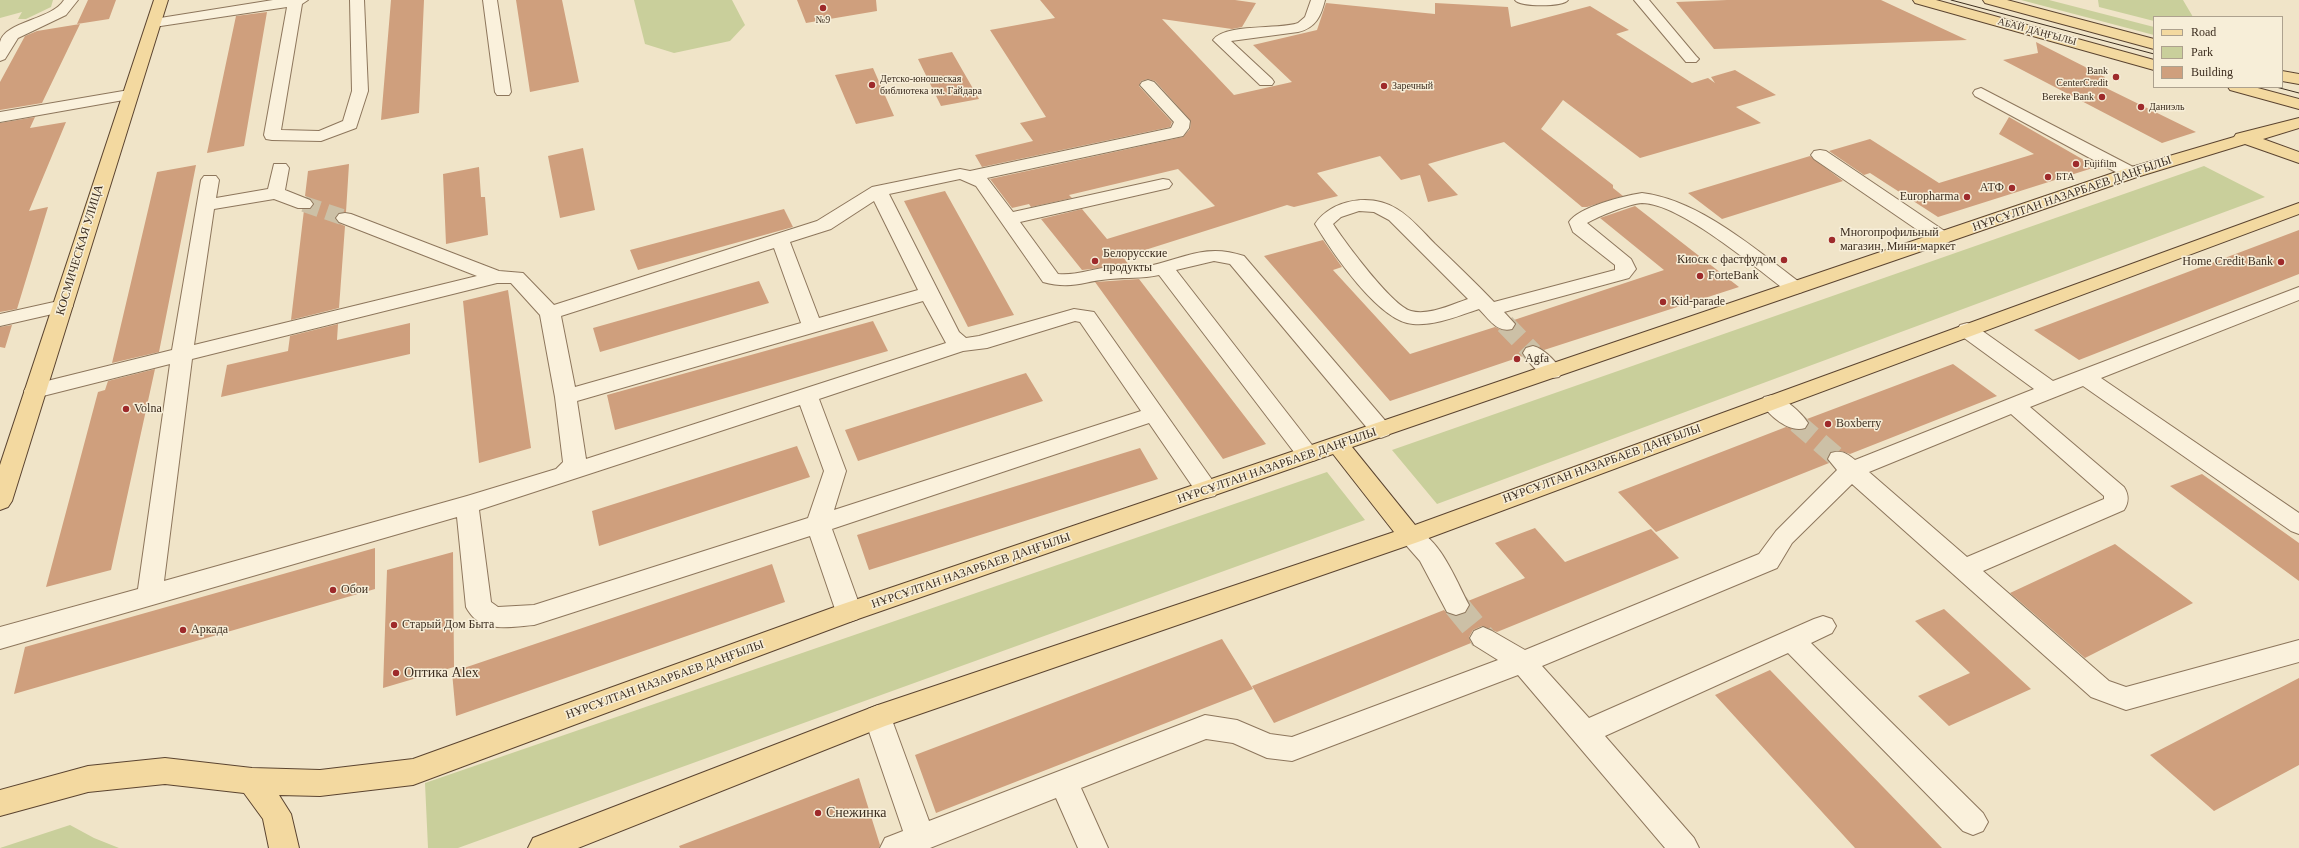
<!DOCTYPE html>
<meta charset="utf-8">
<style>
body{margin:0}
#map{position:relative;width:2299px;height:848px;overflow:hidden;background:#f0e4c8;font-family:"Times New Roman",serif}
canvas{display:block}
.legend{position:absolute;left:2153px;top:16px;width:130px;height:72px;box-sizing:border-box;background:#f7eed8;border:1px solid #ada18e;margin:0;padding:5px 7px;list-style:none;font-size:12px;color:#3d2e20}
.legend li{display:flex;align-items:center;gap:8px;height:20px}
.legend b{width:20px;border:1px solid #ada18e}
</style>
<div id="map">
<canvas width="2299" height="848"></canvas>
<ul class="legend">
<li><b style="height:5px;background:#f3d9a0"></b>Road</li>
<li><b style="height:11px;background:#c9cf9b"></b>Park</li>
<li><b style="height:11px;background:#cf9f7d"></b>Building</li>
</ul>
</div>
<script>
const c = document.querySelector('canvas').getContext('2d');
c.lineJoin = 'round';
function paint(path, color) {
  c.fillStyle = color;
  c.fill(path, 'evenodd');
}
function strokePath(path, color, width, dash) {
  c.strokeStyle = color;
  c.lineWidth = width;
  c.lineCap = dash ? 'butt' : 'round';
  c.setLineDash(dash || []);
  c.stroke(path);
}
function drawText(font, color, halo, rows, align = 'center') {
  c.font = font + ' "Times New Roman",serif';
  c.lineWidth = 3;
  c.setLineDash([]);
  c.textBaseline = 'middle';
  c.strokeStyle = halo;
  c.fillStyle = color;
  for (const [text, x, y, turn = 0] of rows) {
    c.save();
    c.translate(x, y);
    c.rotate((+turn || 0) * Math.PI / 180);
    c.textAlign = isNaN(turn) ? turn : align;
    if (halo) c.strokeText(text, 0, 0);
    c.fillText(text, 0, 0);
    c.restore();
  }
}
paint(new Path2D(`
 M 0,0 L 53,0 L 51,7 L 26,19 L 18,19 L 22,12 L 0,18 Z
 M 634,0 L 732,0 L 745,25 L 730,41 L 674,53 L 645,44 Z
 M 2021,0 L 2049,0 L 2154,27 L 2154,35 Z
 M 2098,0 L 2183,0 L 2193,17 L 2154,17 L 2154,21 L 2099,7 Z
 M 2204,166 L 2265,197 L 1437,504 L 1392,450 Z
 M 1327,472 L 1365,520 L 458,848 L 428,848 L 425,783 Z
 M 70,825 L 94,838 L 119,848 L 0,848 Z`), '#c9cf9b');
paint(new Path2D(`
 M 88,0 L 116,0 L 109,19 L 77,24 Z
 M 391,0 L 424,0 L 419,113 L 381,120 Z
 M 516,0 L 562,0 L 579,82 L 530,92 Z
 M 797,0 L 876,0 L 877,11 L 806,23 Z
 M 1040,0 L 1235,0 L 1256,3 L 1242,27 L 1232,29 L 1162,19 L 1234,95 L 1292,82 L 1253,45 L 1317,30 L 1326,3 L 1435,14 L 1435,3 L 1508,7 L 1511,27 L 1590,6 L 1629,30 L 1616,34 L 1692,83 L 1708,78 L 1715,83 L 1711,77 L 1735,70 L 1776,95 L 1736,107 L 1761,123 L 1640,158 L 1563,100 L 1541,129 L 1613,185 L 1613,188 L 1623,196 L 1587,207 L 1582,207 L 1504,142 L 1428,164 L 1458,195 L 1428,202 L 1420,175 L 1401,180 L 1380,156 L 1317,173 L 1338,196 L 1294,207 L 1287,205 L 1123,257 L 1129,265 L 1082,270 L 1041,219 L 1082,209 L 1107,239 L 1215,206 L 1178,169 L 1069,195 L 1072,198 L 1031,207 L 1029,204 L 1012,208 L 990,179 L 1183,137 L 1190,129 L 1191,121 L 1155,81 L 1148,79 L 1141,81 L 1139,86 L 1172,122 L 1170,127 L 982,167 L 975,155 L 1033,141 L 1020,123 L 1046,117 L 990,30 L 1055,18 Z
 M 1727,0 L 1881,0 L 1967,40 L 1714,49 L 1676,2 Z
 M 267,12 L 244,146 L 207,153 L 236,16 Z
 M 80,24 L 42,103 L 0,110 L 0,82 L 25,36 L 37,31 Z
 M 2036,42 L 2105,77 L 2102,86 L 2196,132 L 2162,143 L 2003,60 L 2038,53 Z
 M 952,52 L 979,99 L 941,106 L 918,59 Z
 M 873,68 L 894,116 L 856,124 L 835,75 Z
 M 35,117 L 30,128 L 66,122 L 29,211 L 48,207 L 17,309 L 0,312 L 0,123 Z
 M 2009,117 L 2096,167 L 1938,217 L 1870,173 L 1864,175 L 1829,151 L 1870,139 L 1939,183 L 2034,154 L 1999,134 Z
 M 583,148 L 595,210 L 560,218 L 548,156 Z
 M 1810,156 L 1843,181 L 1722,219 L 1688,193 Z
 M 349,164 L 346,212 L 339,213 L 334,218 L 338,223 L 345,226 L 339,308 L 291,320 L 304,210 L 311,209 L 314,204 L 311,199 L 305,196 L 308,171 Z
 M 196,165 L 159,352 L 112,363 L 157,172 Z
 M 479,167 L 481,197 L 485,197 L 488,235 L 446,244 L 443,174 Z
 M 945,191 L 1014,315 L 968,327 L 904,201 Z
 M 1635,206 L 1739,287 L 1544,350 L 1534,345 L 1526,347 L 1522,352 L 1523,356 L 1390,401 L 1264,256 L 1323,240 L 1342,267 L 1333,270 L 1410,354 L 1495,327 L 1502,330 L 1512,330 L 1516,324 L 1514,320 L 1664,270 L 1600,218 Z
 M 784,209 L 793,227 L 638,270 L 630,250 Z
 M 2299,230 L 2299,274 L 2079,360 L 2034,330 Z
 M 1139,279 L 1266,444 L 1223,459 L 1095,282 Z
 M 759,281 L 769,303 L 600,352 L 593,328 Z
 M 508,290 L 531,448 L 479,463 L 463,301 Z
 M 873,321 L 888,351 L 615,430 L 607,395 Z
 M 410,323 L 410,354 L 221,397 L 227,365 L 288,351 L 290,336 L 338,324 L 337,340 Z
 M 12,325 L 5,348 L 0,347 L 0,327 Z
 M 1953,364 L 1997,396 L 1850,454 L 1841,451 L 1831,452 L 1827,458 L 1829,463 L 1656,532 L 1618,492 L 1786,427 L 1799,430 L 1805,429 L 1809,424 L 1807,419 Z
 M 155,369 L 111,570 L 46,587 L 98,392 L 105,390 L 108,381 Z
 M 1026,373 L 1043,401 L 858,461 L 845,430 Z
 M 797,446 L 810,477 L 599,546 L 592,511 Z
 M 1140,448 L 1158,479 L 869,570 L 857,535 Z
 M 2202,474 L 2299,543 L 2299,581 L 2170,486 Z
 M 1535,528 L 1565,562 L 1651,529 L 1679,558 L 1497,632 L 1482,626 L 1473,630 L 1469,637 L 1471,643 L 1274,723 L 1252,686 L 1444,610 L 1447,613 L 1456,616 L 1465,613 L 1470,606 L 1468,601 L 1525,578 L 1495,543 Z
 M 2115,544 L 2193,603 L 2085,658 L 2010,593 Z
 M 375,548 L 375,589 L 14,694 L 25,647 Z
 M 453,552 L 454,667 L 383,688 L 387,570 Z
 M 772,564 L 785,602 L 456,716 L 452,672 Z
 M 1944,609 L 2031,689 L 1949,726 L 1918,696 L 1970,673 L 1915,621 Z
 M 1222,639 L 1253,689 L 936,813 L 915,755 Z
 M 1770,670 L 1942,848 L 1855,848 L 1715,695 Z
 M 2299,678 L 2299,765 L 2214,811 L 2150,755 Z
 M 859,778 L 880,845 L 879,848 L 680,848 L 679,846 Z`), '#cf9f7d');
strokePath(new Path2D(`
 M 304,204 L 345,218`), '#ccc0a6', 16, [16, 8]);
strokePath(new Path2D(`
 M 1505,324 L 1533,353
 M 1797,423 L 1839,459`), '#ccc0a6', 20, [20, 10]);
strokePath(new Path2D(`
 M 1456,605 L 1483,638`), '#ccc0a6', 26, [26, 13]);
const minor = new Path2D(`
 M 64,0 L 78,0 L 66,15 L 18,38 L 5,59 L 0,61 C 0,55 0,47 0,42 C 5,21 52,20 64,0 Z
 M 273,0 L 308,0 L 302,4 L 281,130 L 319,131 L 343,121 L 352,91 L 350,0 L 364,0 L 368,91 L 356,128 L 321,141 L 272,140 L 266,139 L 264,135 L 287,7 L 154,27 L 147,23 L 154,19 Z
 M 483,0 L 497,0 L 511,92 L 509,95 L 497,95 L 495,92 Z
 M 1311,0 L 1325,0 C 1321,16 1316,28 1298,32 L 1231,41 L 1272,79 L 1274,82 L 1272,85 L 1260,85 L 1213,40 C 1225,23 1279,30 1298,23 L 1305,17 Z
 M 1515,0 L 1568,0 C 1564,7 1519,7 1515,0 Z
 M 1634,0 L 1649,0 L 1696,56 L 1699,59 L 1696,62 L 1686,62 Z
 M 1148,80 L 1154,82 L 1190,121 L 1189,128 L 1183,136 L 987,178 L 1013,212 L 1163,179 L 1169,180 L 1172,184 L 1169,188 L 1020,222 L 1058,274 C 1077,276 1093,268 1112,267 C 1124,266 1136,268 1149,266 C 1185,258 1206,243 1244,256 L 1389,425 L 1392,430 L 1389,435 L 1381,438 L 1373,435 L 1230,264 L 1214,261 L 1176,270 L 1319,454 L 1316,460 L 1308,462 L 1300,460 L 1159,275 C 1142,279 1127,277 1110,279 C 1083,281 1072,290 1043,282 L 976,186 L 960,179 L 889,194 L 959,332 L 966,338 L 979,336 L 1074,309 L 1094,312 L 1215,484 L 1219,490 L 1215,496 L 1207,498 L 1199,496 L 1149,423 L 832,529 L 862,612 L 858,619 L 849,622 L 840,619 L 836,612 L 810,536 L 534,625 C 508,627 480,634 466,607 L 457,517 L 0,649 L 0,627 L 138,589 L 170,364 L 35,398 L 27,396 L 24,391 L 27,386 L 35,384 L 172,350 L 201,180 L 204,176 L 216,176 L 219,180 L 216,198 L 268,189 L 274,164 L 286,164 L 289,168 L 285,190 L 310,200 L 313,204 L 310,208 L 298,208 L 274,199 L 214,209 L 194,345 L 477,276 L 339,222 L 336,218 L 339,214 L 345,213 L 351,214 L 499,271 L 523,273 L 554,305 L 817,221 L 872,187 L 960,169 L 970,171 L 1171,128 L 1174,122 L 1140,85 L 1142,82 ZM 874,201 L 918,290 L 819,318 L 790,242 L 831,229 ZM 774,248 L 801,323 L 575,387 L 561,316 ZM 497,283 L 511,283 L 540,315 L 555,397 L 563,462 L 556,469 L 467,496 L 164,581 L 192,359 ZM 923,301 L 946,343 L 586,459 L 577,401 ZM 1075,321 L 1080,322 L 1141,411 L 834,510 L 846,471 L 819,399 L 963,351 L 987,348 ZM 800,405 L 824,471 L 808,518 L 534,605 L 498,607 L 491,602 L 479,510 Z
 M 1981,88 L 2137,169 L 2140,173 L 2137,177 L 2125,177 L 1975,96 L 1973,93 L 1975,90 Z
 M 129,90 L 135,92 L 137,95 L 135,98 L 0,122 L 0,112 Z
 M 1820,150 L 1826,151 L 1949,234 L 1951,238 L 1949,242 L 1942,244 L 1935,242 L 1814,159 L 1811,155 L 1814,151 Z
 M 1642,193 C 1700,200 1756,250 1802,284 L 1805,288 L 1802,292 L 1795,294 L 1788,292 C 1757,269 1680,203 1642,203 C 1629,204 1599,216 1587,223 L 1631,259 L 1636,269 L 1629,278 L 1504,312 L 1515,324 L 1512,329 C 1497,333 1489,319 1479,309 C 1458,316 1435,326 1413,324 C 1379,322 1332,252 1315,224 C 1332,199 1371,193 1397,209 C 1412,218 1423,232 1435,244 C 1455,263 1475,282 1494,302 L 1615,270 L 1615,265 L 1573,232 L 1569,222 C 1579,207 1623,196 1642,193 ZM 1359,211 L 1374,212 L 1389,220 L 1468,299 C 1453,304 1429,316 1411,311 C 1392,306 1345,242 1333,224 L 1341,217 Z
 M 2299,287 L 2299,300 L 2101,378 L 2299,513 L 2299,534 L 2291,531 L 2083,386 L 2030,407 L 2124,487 C 2129,495 2129,502 2124,510 L 1983,571 L 2109,681 L 2126,687 L 2299,640 L 2299,662 L 2126,710 L 2091,697 L 1852,484 L 1792,543 L 1777,568 L 1542,666 L 1589,718 L 1814,619 L 1823,616 L 1832,619 L 1836,626 L 1832,633 L 1811,643 L 1983,813 L 1988,822 L 1983,831 L 1973,835 L 1963,831 L 1788,653 L 1605,736 L 1694,838 L 1699,848 L 1665,848 L 1518,675 L 1292,761 L 1267,758 L 1233,743 L 1206,739 L 1081,788 L 1108,848 L 1078,848 L 1056,798 L 930,848 L 880,848 L 885,838 L 903,831 L 864,717 L 868,709 L 878,705 L 888,709 L 929,821 L 1205,715 L 1237,720 L 1270,734 L 1292,737 L 1498,660 L 1474,645 L 1470,638 L 1474,631 L 1483,627 L 1492,631 L 1525,650 L 1759,554 L 1776,531 L 1837,470 L 1828,459 L 1831,453 C 1842,450 1846,453 1855,460 L 2034,389 L 1960,335 L 1957,330 L 1960,325 L 1967,323 L 1974,325 L 2053,381 ZM 2011,414 L 2104,496 L 2104,499 L 1967,557 L 1869,472 Z
 M 63,300 L 70,302 L 73,306 L 70,310 L 0,326 L 0,314 Z
 M 1533,346 C 1545,349 1556,362 1563,372 L 1559,377 C 1544,381 1531,366 1523,353 L 1526,348 Z
 M 1772,395 C 1785,398 1801,412 1808,423 L 1805,428 C 1789,433 1769,416 1761,402 L 1764,397 Z
 M 1410,527 C 1440,536 1455,579 1469,605 L 1465,612 L 1456,615 L 1447,612 L 1420,561 L 1398,536 L 1402,530 Z`);
const major = new Path2D(`
 M 154,0 L 168,0 L 12,501 L 8,507 L 0,510 L 0,465 Z
 M 1913,0 L 1936,0 L 2154,60 L 2154,70 L 1915,3 Z
 M 1983,0 L 2007,0 L 2154,39 L 2154,49 L 1985,3 Z
 M 2282,71 L 2299,74 L 2299,84 L 2282,81 Z
 M 2228,87 L 2254,87 L 2299,99 L 2299,109 L 2230,90 Z
 M 2299,118 L 2299,128 L 2263,139 L 2299,152 L 2299,163 L 2245,144 L 2137,177 L 1352,447 L 1415,525 L 2299,203 L 2299,214 L 1418,542 L 885,726 L 578,848 L 528,848 L 533,838 L 878,705 L 1394,532 L 1333,454 L 858,619 L 413,785 L 320,796 L 279,795 L 291,814 L 299,848 L 269,848 L 263,819 L 244,793 L 165,784 L 88,792 L 0,816 L 0,790 L 88,766 L 165,758 L 252,768 L 320,770 L 413,759 L 840,605 L 2125,169 L 2234,137 L 2236,134 Z`);
strokePath(minor, '#8d765c', 2);
strokePath(major, '#5b4430', 2);
paint(minor, '#faf1dc');
paint(major, '#f3d9a0');
strokePath(new Path2D(`
 M 1951,0 L 2154,54
 M 2276,87 L 2299,93`), '#3d2e20', 1);
for (const [x, y, r, color] of [
 [823,8,4,"#9e2a2b"],
 [2116,77,4,"#9e2a2b"],
 [872,85,4,"#9e2a2b"],
 [1384,86,4,"#9e2a2b"],
 [2102,97,4,"#9e2a2b"],
 [2141,107,4,"#9e2a2b"],
 [2076,164,4,"#9e2a2b"],
 [2048,177,4,"#9e2a2b"],
 [2012,188,4,"#9e2a2b"],
 [1967,197,4,"#9e2a2b"],
 [1832,240,4,"#9e2a2b"],
 [1784,260,4,"#9e2a2b"],
 [1095,261,4,"#9e2a2b"],
 [2281,262,4,"#9e2a2b"],
 [1700,276,4,"#9e2a2b"],
 [1663,302,4,"#9e2a2b"],
 [1517,359,4,"#9e2a2b"],
 [126,409,4,"#9e2a2b"],
 [1828,424,4,"#9e2a2b"],
 [333,590,4,"#9e2a2b"],
 [394,625,4,"#9e2a2b"],
 [183,630,4,"#9e2a2b"],
 [396,673,4,"#9e2a2b"],
 [818,813,4,"#9e2a2b"]
]) {
  const dot = new Path2D();
  dot.arc(x, y, r, 0, 2 * Math.PI);
  c.fillStyle = color;
  c.fill(dot);
  strokePath(dot, '#f7eed8', 1.5);
}
drawText('10px', '#3d2e20', '#f7eed8', [
 ["№9",823,20,"center"],
 ["Bank",2108,71,"right"],
 ["CenterCredit",2108,83,"right"],
 ["Детско-юношеская",880,79],
 ["библиотека им. Гайдара",880,91],
 ["Заречный",1392,86],
 ["Bereke Bank",2094,97,"right"],
 ["Даниэль",2149,107],
 ["Fujifilm",2084,164],
 ["БТА",2056,177]
], 'left');
drawText('10px', '#3d2e20', '#f7eed8', [
 ["АБАЙ ДАҢҒЫЛЫ",2037,32,15]
]);
drawText('12px', '#3d2e20', '#f7eed8', [
 ["АТФ",2004,188,"right"],
 ["Europharma",1959,197,"right"],
 ["Многопрофильный",1840,233],
 ["магазин, Мини-маркет",1840,247],
 ["Белорусские",1103,254],
 ["продукты",1103,268],
 ["Киоск с фастфудом",1776,260,"right"],
 ["Home Credit Bank",2273,262,"right"],
 ["ForteBank",1708,276],
 ["Kid-parade",1671,302],
 ["Agfa",1525,359],
 ["Volna",134,409],
 ["Boxberry",1836,424],
 ["Обои",341,590],
 ["Старый Дом Быта",402,625],
 ["Аркада",191,630]
], 'left');
drawText('12px', '#3d2e20', '#f7eed8', [
 ["НҰРСҰЛТАН НАЗАРБАЕВ ДАҢҒЫЛЫ",2072,194,-19],
 ["КОСМИЧЕСКАЯ УЛИЦА",80,250,-73],
 ["НҰРСҰЛТАН НАЗАРБАЕВ ДАҢҒЫЛЫ",1602,464,-20],
 ["НҰРСҰЛТАН НАЗАРБАЕВ ДАҢҒЫЛЫ",1277,466,-19],
 ["НҰРСҰЛТАН НАЗАРБАЕВ ДАҢҒЫЛЫ",971,571,-19],
 ["НҰРСҰЛТАН НАЗАРБАЕВ ДАҢҒЫЛЫ",665,680,-20]
]);
drawText('14px', '#3d2e20', '#f7eed8', [
 ["Оптика Alex",404,673],
 ["Снежинка",826,813]
], 'left');
</script>
